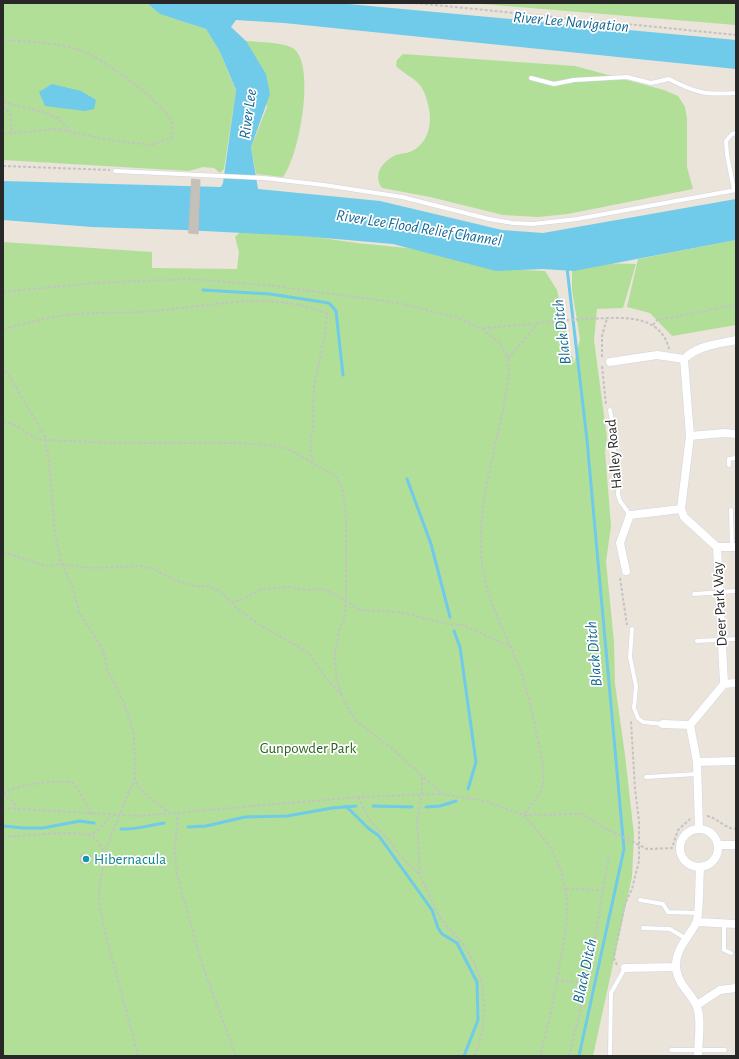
<!DOCTYPE html>
<style>
body{margin:0}
#map{position:relative;width:739px;height:1059px;overflow:hidden;background:#eae4da;font-family:"Alegreya Sans",sans-serif}
canvas{display:block}
.frame{position:absolute;inset:0;border:4px solid #282828;pointer-events:none}
</style>
<div id="map">
<canvas width="739" height="1059"></canvas>
<div class="frame"></div>
</div>
<script>
const c = document.querySelector('canvas').getContext('2d');
c.lineJoin = 'round';
function paint(path, color) {
  c.fillStyle = color;
  c.fill(path, 'evenodd');
}
function strokePath(path, color, width, dash) {
  c.strokeStyle = color;
  c.lineWidth = width;
  c.lineCap = dash ? 'butt' : 'round';
  c.setLineDash(dash || []);
  c.stroke(path);
}
function drawText(font, color, halo, rows, align = 'center') {
  c.font = font + ' "Alegreya Sans",sans-serif';
  c.lineWidth = 3.5;
  c.setLineDash([]);
  c.textBaseline = 'middle';
  c.strokeStyle = halo;
  c.fillStyle = color;
  for (const [text, x, y, turn = 0] of rows) {
    c.save();
    c.translate(x, y);
    c.rotate((+turn || 0) * Math.PI / 180);
    c.textAlign = isNaN(turn) ? turn : align;
    if (halo) c.strokeText(text, 0, 0);
    c.fillText(text, 0, 0);
    c.restore();
  }
}
paint(new Path2D(`
 M 3,3 L 147,3 L 161,14 L 206,29 L 220,52 L 236,91 L 224,169 L 220,173 L 214,168 L 203,167 L 189,171 L 3,160 Z
 M 470,3 L 736,3 L 736,25 Z
 M 246,41 C 257,42 285,42 294,49 C 316,66 299,158 283,177 L 256,174 L 251,147 L 267,107 Z
 M 403,54 L 575,66 L 664,90 L 678,96 L 685,107 L 687,119 L 687,167 L 693,189 L 568,214 L 538,217 L 503,215 L 430,197 L 382,188 C 373,175 381,163 394,156 C 399,153 406,154 412,151 C 428,143 432,125 429,109 C 427,100 425,90 418,83 C 412,77 403,73 396,66 L 397,60 Z
 M 245,227 L 357,243 L 427,250 L 497,269 L 545,271 L 557,290 L 574,364 L 580,339 L 572,290 L 572,265 L 594,263 L 636,264 L 623,308 L 597,309 L 594,340 L 607,438 L 605,451 L 611,526 L 606,562 L 614,642 L 615,684 L 625,755 L 634,835 L 632,877 L 593,1056 L 3,1056 L 3,242 L 152,252 L 152,268 L 237,269 L 239,252 L 235,237 Z
 M 736,240 L 736,325 L 672,336 L 650,313 L 627,307 L 638,259 Z`), '#b1df98');
paint(new Path2D(`
 M 147,3 L 338,3 L 736,40 L 736,69 L 284,23 L 236,20 L 231,27 L 246,41 L 266,74 L 270,94 L 251,147 L 258,189 L 380,201 L 502,230 L 543,233 L 736,199 L 736,240 L 574,271 L 543,269 L 496,271 L 393,244 L 302,236 L 184,230 L 92,227 L 3,220 L 3,181 L 221,187 L 223,183 L 236,90 L 220,52 L 206,29 L 160,14 Z
 M 52,84 L 81,91 L 96,100 L 94,109 L 85,111 L 45,106 L 39,92 Z`), '#70cae9');
strokePath(new Path2D(`
 M 567,268 L 587,440 L 624,849 L 579,1056
 M 203,290 L 270,294 L 329,303 L 336,311 L 343,375
 M 407,479 L 431,544 L 450,617
 M 454,631 L 460,647 L 476,762 L 468,789
 M 346,806 L 368,828 L 379,836 L 432,910 L 438,928 L 442,934 L 457,943 L 477,982 L 478,1020 L 464,1056
 M 373,806 L 412,807
 M 426,807 L 440,806 L 456,801
 M 3,826 L 23,828 L 43,828 L 80,821 L 94,823
 M 188,827 L 206,826 L 245,817 L 287,816 L 332,808 L 356,806
 M 121,829 C 135,830 150,825 164,823`), '#70cae9', 3);
const building = new Path2D(`
 M 192,179 L 200,180 L 198,234 L 189,233 Z
 M 81,855 L 90,855 L 90,863 L 81,863 Z`);
paint(building, '#c6c0ba');
strokePath(building, '#c5bfb4', 1);
const lane = new Path2D(`
 M 531,78 L 554,84 L 574,80 L 627,77 L 651,83 L 669,79 C 696,93 705,95 736,93
 M 115,171 L 264,178 L 324,185 L 402,197 L 489,219 L 513,223 L 533,224 L 577,219 L 736,190
 M 734,190 L 727,155 L 726,141 L 732,134 L 736,133
 M 610,410 L 615,436 L 614,451 L 619,471 L 618,495 L 620,501 L 630,515
 M 729,465 L 729,459 L 736,458
 M 731,510 L 732,547
 M 694,594 L 736,591
 M 632,629 L 630,657 L 636,686 L 634,708 L 638,718 L 643,722 L 663,724
 M 697,641 L 736,639
 M 646,777 L 697,774
 M 640,900 L 663,904 L 668,912 L 698,913
 M 724,924 L 724,950 L 731,953
 M 643,928 L 670,929 L 685,938
 M 671,1050 L 725,1050
 M 610,1054 L 611,993 L 625,968`);
const street = new Path2D(`
 M 610,362 L 657,355 L 684,359
 M 690,436 L 724,433 L 736,434
 M 717,547 L 736,547
 M 626,571 L 620,543 L 630,515 L 681,509
 M 724,684 L 736,683
 M 663,724 L 690,725
 M 697,762 L 736,761
 M 699,828 L 697,762 L 690,725 L 724,684 L 717,547 L 684,517 L 681,509 L 690,436 L 684,359 C 698,345 718,344 736,340
 M680 848a19 19 0 1 1 38 0a19 19 0 1 1-38 0Z
 M 719,845 L 736,845
 M 697,922 L 736,924
 M 625,968 L 676,967
 M 697,1005 L 720,990 L 736,988
 M 698,1056 C 698,1041 702,1021 697,1007 C 693,994 677,985 676,967 C 675,949 689,937 696,923 C 700,916 699,878 700,868`);
strokePath(lane, '#d0d3e1', 5);
strokePath(street, '#d0d3e1', 9);
strokePath(new Path2D(`
 M 415,3 L 736,35
 M 3,40 C 29,42 60,42 85,52 C 103,60 167,104 172,123 C 173,127 172,133 172,138 L 151,145 L 104,139 L 58,129 L 3,134
 M 3,102 L 43,112 L 58,118 L 70,131
 M 3,106 L 11,116 L 12,133
 M 3,166 L 110,170
 M 3,292 L 94,283 L 190,279 L 267,285 L 399,303 L 458,318 L 482,329 L 499,342 L 508,358 L 509,373 C 502,432 479,489 481,549 C 483,598 505,629 521,672 C 529,696 534,721 539,746 C 541,759 546,774 542,788 C 539,798 529,806 524,815 L 549,845 L 555,857 L 561,871 L 567,899 L 566,929 L 551,1013 L 540,1056
 M 653,325 L 657,320 L 736,305
 M 483,328 L 534,324
 M 3,329 C 20,325 36,320 53,317 C 87,311 122,314 156,311 C 212,306 273,290 327,314 L 324,339 L 314,386 L 313,428 L 310,444 L 313,464
 M 602,357 L 602,336 L 607,318
 M 508,358 L 534,328 L 535,324 C 553,320 570,320 587,319 C 616,318 660,311 669,349
 M 3,366 L 45,436 L 49,462 L 55,532 L 60,558 L 72,586 L 79,612 L 103,650 L 107,668 L 122,699 L 129,717 L 134,735 L 135,780 L 140,789 L 169,813
 M 602,366 L 606,405
 M 3,423 C 15,421 26,434 36,438 C 39,440 43,440 46,440 L 118,443 L 233,443 L 270,445 L 288,449 L 336,476 L 343,490 L 346,518 L 346,603 L 344,620 L 340,627 L 335,652 L 336,677 L 342,696
 M 3,552 L 46,566 L 64,564 L 89,568 L 139,566 L 154,569 L 172,579 L 195,586 L 209,586 L 221,592 L 239,610 L 257,623 L 309,653 L 326,678 L 342,696 L 355,720 L 396,752 L 441,793
 M 620,578 L 627,625
 M 231,603 L 247,597 L 262,589 L 289,587 L 306,590 L 322,589 L 331,592 L 360,610 L 400,612 L 447,624 L 463,625 L 509,646
 M 422,777 L 422,794 L 417,820 L 420,875 L 440,918 L 463,944 L 474,962 L 482,984 L 484,1003 L 483,1028 L 475,1056
 M 3,793 C 24,783 49,781 72,782 L 79,791 L 92,814
 M 3,793 L 18,807
 M 358,797 L 371,822 L 387,838 L 403,859 L 419,874
 M 3,808 L 139,816 L 358,797 L 442,794 L 485,801 L 524,815 L 582,814 L 601,826 L 647,849 L 672,848 L 678,830 L 690,819
 M 178,812 L 175,851 L 177,875 L 203,967 L 236,1056
 M 707,816 C 718,818 725,829 736,829
 M 88,835 L 96,832 L 111,816
 M 3,837 C 21,836 81,829 93,837 C 113,850 98,879 99,897 C 101,920 108,943 114,965 C 122,995 130,1026 138,1056
 M 103,854 C 115,830 122,804 135,780
 M 566,889 L 602,890
 M 617,965 L 614,958 L 615,951 L 625,904 L 632,889 L 639,861 L 639,821 L 635,789 L 631,721
 M 556,980 L 587,983
 M 569,1056 L 587,983 L 609,855`), '#c3c3c3', 2, [3, 2]);
strokePath(lane, '#fff', 4);
strokePath(street, '#fff', 8);
for (const [x, y, r, color] of [
 [86,859,4,"#0f9aa8"]
]) {
  const dot = new Path2D();
  dot.arc(x, y, r, 0, 2 * Math.PI);
  c.fillStyle = color;
  c.fill(dot);
  strokePath(dot, '#fff', 1.5);
}
drawText('15px', '#282828', '#fff', [
 ["Halley Road",614,454,-95],
 ["Deer Park Way",720,604,-93]
]);
drawText('15px', '#2b621c', '#fff', [
 ["Gunpowder Park",308,748]
]);
drawText('15px', '#0d838f', '#fff', [
 ["Hibernacula",94,859]
], 'left');
drawText('italic 16px', '#126793', '#fff', [
 ["River Lee Navigation",571,22,5],
 ["River Lee",248,114,-82],
 ["River Lee Flood Relief Channel",419,228,9],
 ["Black Ditch",562,332,-97],
 ["Black Ditch",594,654,-95],
 ["Black Ditch",585,971,-78]
]);
</script>
